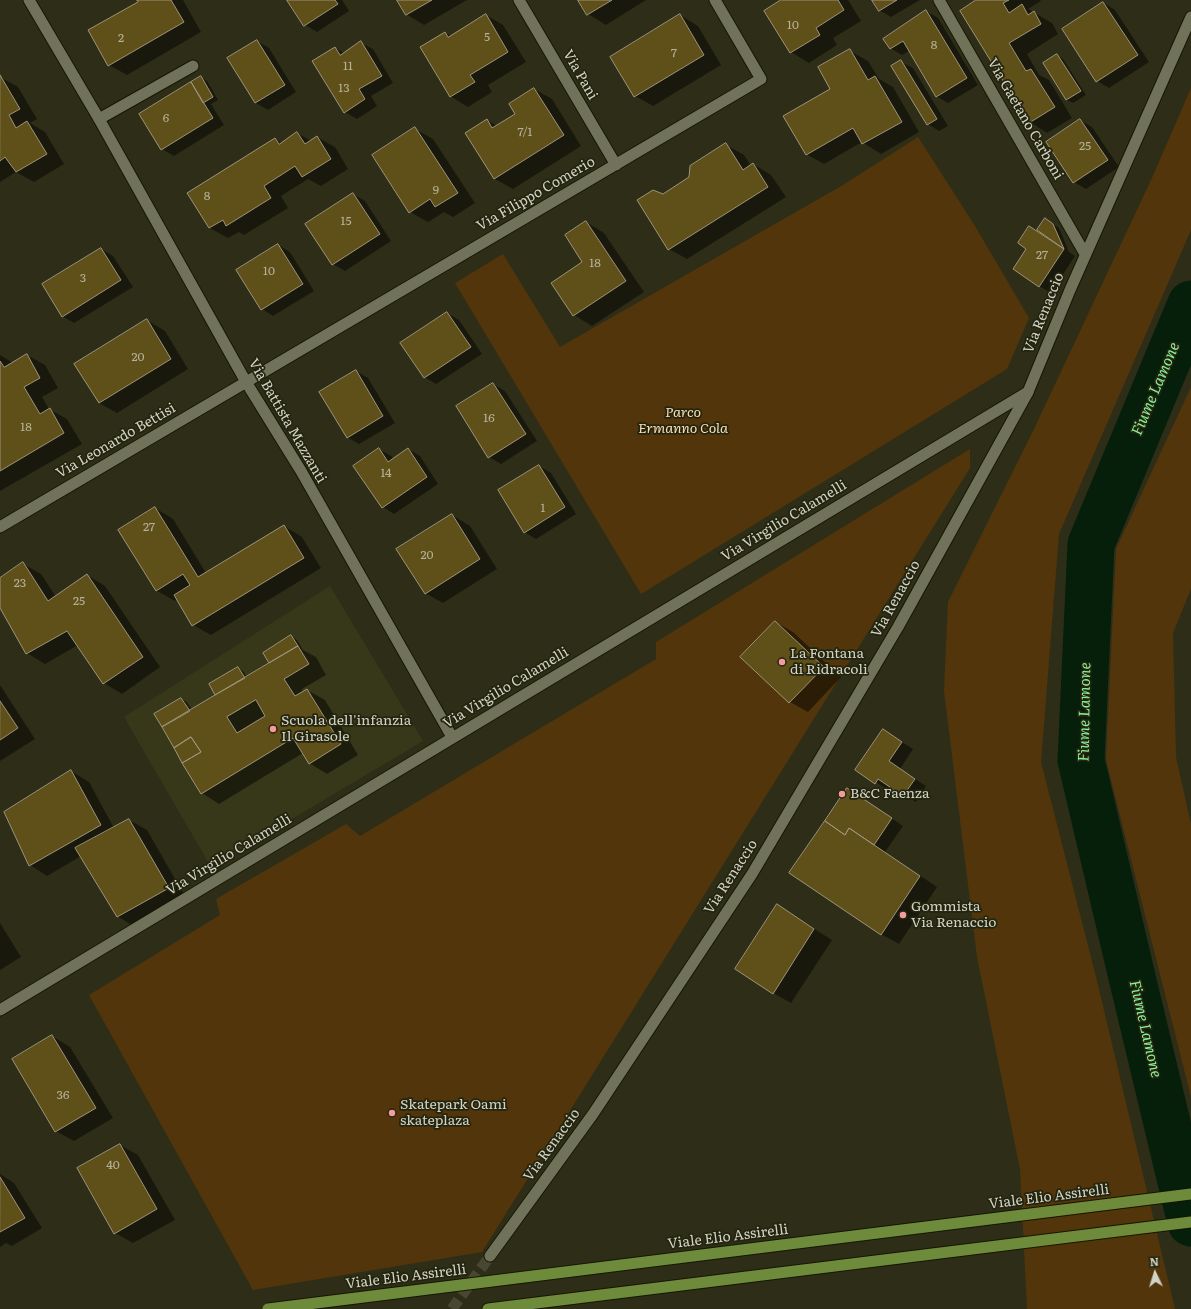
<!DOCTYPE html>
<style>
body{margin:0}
#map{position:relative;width:1191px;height:1309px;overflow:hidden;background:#2e2e18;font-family:Literata,serif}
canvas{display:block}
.north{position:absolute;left:1135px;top:1253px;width:40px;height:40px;-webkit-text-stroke:3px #24250e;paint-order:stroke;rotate:356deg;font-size:11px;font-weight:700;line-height:16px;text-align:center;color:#d2d3c6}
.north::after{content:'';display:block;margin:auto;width:14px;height:18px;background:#d2d3c6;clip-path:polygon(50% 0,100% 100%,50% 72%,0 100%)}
</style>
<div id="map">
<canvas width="1191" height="1309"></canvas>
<div class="north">N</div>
</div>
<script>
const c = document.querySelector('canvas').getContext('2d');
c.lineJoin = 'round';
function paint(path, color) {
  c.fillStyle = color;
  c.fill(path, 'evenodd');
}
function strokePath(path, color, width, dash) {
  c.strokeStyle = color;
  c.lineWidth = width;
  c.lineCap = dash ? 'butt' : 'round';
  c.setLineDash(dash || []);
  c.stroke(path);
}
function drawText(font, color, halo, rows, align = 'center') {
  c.font = font + ' Literata,serif';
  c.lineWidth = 3.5;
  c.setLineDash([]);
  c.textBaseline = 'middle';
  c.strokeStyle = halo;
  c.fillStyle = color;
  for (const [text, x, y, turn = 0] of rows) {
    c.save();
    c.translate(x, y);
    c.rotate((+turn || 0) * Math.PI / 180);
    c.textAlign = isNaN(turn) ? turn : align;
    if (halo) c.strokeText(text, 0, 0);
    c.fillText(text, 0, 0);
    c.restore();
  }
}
paint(new Path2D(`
 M 330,586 L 423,741 L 211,867 L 124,717 Z`), '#37381a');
paint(new Path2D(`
 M 1191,88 L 1191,230 L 1059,534 L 1041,762 L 1097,981 L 1175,1309 L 1027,1309 L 1020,1169 L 977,957 L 944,691 L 948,602 L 1034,429 L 1152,178 Z
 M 918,137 L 975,226 L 1029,318 L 1007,369 L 641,594 L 455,283 L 503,254 L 560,347 L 843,185 Z
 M 1191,387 L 1191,589 L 1173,633 L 1176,757 L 1191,824 L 1191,1097 L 1106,760 L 1116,549 Z
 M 970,449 L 970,468 L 482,1252 L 253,1290 L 89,995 L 220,915 L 216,899 L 346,824 L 360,836 L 656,659 L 656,642 Z`), '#52350a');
paint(new Path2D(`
 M 138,0 L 183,0 L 201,32 L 127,75 L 109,65 L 139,2 Z
 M 288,0 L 342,0 L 349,11 L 317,32 L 305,25 Z
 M 398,0 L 467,0 L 424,25 L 406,14 Z
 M 579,0 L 646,0 L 606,25 L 588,14 Z
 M 783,0 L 848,0 L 861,21 L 833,38 L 837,45 L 809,63 L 791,52 Z
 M 873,0 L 920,0 L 891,17 L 879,10 Z
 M 978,0 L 1040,0 L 1041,1 L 1028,9 L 1052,23 L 1058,34 L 1027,54 L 1039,75 L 1049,80 L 1072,118 L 1047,133 L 1030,122 Z
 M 1104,3 L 1115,10 L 1149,62 L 1109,88 L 1097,81 Z
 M 926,11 L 938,18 L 978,85 L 948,103 L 936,96 L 909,51 L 902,55 L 890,48 Z
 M 486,15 L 503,25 L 526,62 L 488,85 L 492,92 L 468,107 L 450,96 L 445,33 L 451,36 Z
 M 680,15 L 698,26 L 721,65 L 653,106 L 635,96 Z
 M 257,41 L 269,48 L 296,92 L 268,110 L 256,103 L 229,58 Z
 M 361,43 L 373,49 L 393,83 L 371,96 L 377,106 L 357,119 L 345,112 L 335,48 L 344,53 Z
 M 850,51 L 868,61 L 879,79 L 893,87 L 919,132 L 881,154 L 862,142 L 824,164 L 806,154 L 832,89 Z
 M 1057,55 L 1063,59 L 1086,95 L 1073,103 L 1067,100 L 1044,64 Z
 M 901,62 L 913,68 L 948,126 L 939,131 L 928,124 Z
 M 0,77 L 18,87 L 37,119 L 30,123 L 45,132 L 64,164 L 34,182 L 16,172 L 0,182 Z
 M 201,77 L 207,81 L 218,100 L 211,104 L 224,125 L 174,156 L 162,149 Z
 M 534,89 L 552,99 L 581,146 L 513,189 L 495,179 L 466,133 L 487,120 L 497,126 L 517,114 Z
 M 1080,120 L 1092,127 L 1119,167 L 1086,189 L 1074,182 Z
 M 415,129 L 433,139 L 475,203 L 453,217 L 444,212 L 428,222 L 410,212 Z
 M 297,133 L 311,141 L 317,137 L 335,147 L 348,169 L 321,186 L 308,179 L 281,196 L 288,208 L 244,235 L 239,232 L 228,238 L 210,228 L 188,193 L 275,139 L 282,143 Z
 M 726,145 L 744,155 L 751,166 L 753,164 L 771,175 L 786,197 L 687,259 L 669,249 L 663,195 L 690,177 Z
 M 353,194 L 365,201 L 391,241 L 345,271 L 333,264 L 307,225 Z
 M 1045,219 L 1059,228 L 1069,252 L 1075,256 L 1051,293 L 1039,286 L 1037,231 Z
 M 586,222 L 604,233 L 644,292 L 592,326 L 574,315 L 584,263 Z
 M 278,245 L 290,252 L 314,291 L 273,316 L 262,309 Z
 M 101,249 L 113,256 L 133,287 L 74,323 L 62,316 Z
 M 447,313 L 459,320 L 482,354 L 436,384 L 424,377 Z
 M 147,320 L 165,331 L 188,369 L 117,413 L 99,403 Z
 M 0,355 L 13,363 L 27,355 L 45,365 L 58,388 L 42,397 L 49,409 L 67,419 L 82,444 L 0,491 Z
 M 356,371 L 368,378 L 395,423 L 359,444 L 347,437 Z
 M 493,384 L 505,391 L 537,441 L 501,464 L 489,457 Z
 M 379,449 L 391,456 L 394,459 L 408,449 L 420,456 L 438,484 L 394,514 L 383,507 Z
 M 539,466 L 551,473 L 576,514 L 536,539 L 524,532 Z
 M 155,508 L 173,519 L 206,573 L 284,526 L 302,537 L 321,568 L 211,635 L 193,625 L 177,599 L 175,601 L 157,591 L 120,530 Z
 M 452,515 L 470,526 L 497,569 L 443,603 L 425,593 Z
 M 23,564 L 41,574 L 56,597 L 87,575 L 105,586 L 160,667 L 122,694 L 104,683 L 78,645 L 45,664 L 27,653 L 0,606 L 0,579 Z
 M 775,622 L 793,632 L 841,677 L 808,712 L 790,702 L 742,656 Z
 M 291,636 L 297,640 L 303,650 L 316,657 L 326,675 L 302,689 L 303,692 L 307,690 L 325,700 L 358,755 L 327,774 L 309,763 L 303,753 L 219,804 L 202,793 L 181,699 L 187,702 L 192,710 L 217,696 L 210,685 L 238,668 L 243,671 L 247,677 L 270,663 L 264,653 Z
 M 0,685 L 35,739 L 0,761 Z
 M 883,730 L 913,749 L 900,769 L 926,786 L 916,802 L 890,786 L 888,790 L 857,770 Z
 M 71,771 L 89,782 L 114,828 L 129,820 L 147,830 L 186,898 L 135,927 L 117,916 L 81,856 L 47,876 L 30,865 Z
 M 859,796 L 903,826 L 885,852 L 937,887 L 899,944 L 881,934 Z
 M 778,906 L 832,940 L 791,1003 L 773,993 Z
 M 0,923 L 21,957 L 0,970 Z
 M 52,1036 L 70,1047 L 113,1118 L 74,1141 L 56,1131 Z
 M 120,1145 L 138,1155 L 175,1220 L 133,1243 L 115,1233 Z
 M 0,1174 L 14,1183 L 42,1228 L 12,1246 L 6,1243 L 0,1247 Z`), '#0007');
strokePath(new Path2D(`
 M 1191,304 L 1091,544 L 1081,760 L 1131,973 L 1191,1223`), '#051f0b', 47);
const building = new Path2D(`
 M 137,0 L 171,0 L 184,22 L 108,66 L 88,30 L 138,2 Z
 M 287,0 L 335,0 L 338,4 L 304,26 Z
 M 397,0 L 432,0 L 406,15 Z
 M 578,0 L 612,0 L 587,15 Z
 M 781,0 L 838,0 L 844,10 L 816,28 L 820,35 L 790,53 L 764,11 Z
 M 872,0 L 897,0 L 879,11 Z
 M 976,0 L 1009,0 L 1003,3 L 1009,13 L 1022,4 L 1028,15 L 1034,11 L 1041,24 L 1009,43 L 1026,71 L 1031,69 L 1055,107 L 1029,123 L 960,11 Z
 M 1103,2 L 1138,55 L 1096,82 L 1062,29 Z
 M 926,10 L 967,78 L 936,97 L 903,41 L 890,49 L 883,39 Z
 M 486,14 L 508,52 L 470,75 L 475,82 L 450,97 L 420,47 L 445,32 L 448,37 Z
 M 680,14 L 704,55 L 634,97 L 610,57 Z
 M 257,40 L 285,85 L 255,103 L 227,58 Z
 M 361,41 L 382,76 L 359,89 L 365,99 L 344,113 L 312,61 L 335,47 L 340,55 Z
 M 850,49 L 868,80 L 875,76 L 902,122 L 862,144 L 853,128 L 806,155 L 783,116 L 830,89 L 818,67 Z
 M 1057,54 L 1081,91 L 1066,100 L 1043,63 Z
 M 901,60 L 937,119 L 927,125 L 891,66 Z
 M 0,75 L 20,109 L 9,115 L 16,128 L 27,121 L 47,154 L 16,172 L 5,157 L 0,161 Z
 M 201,76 L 213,97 L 203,103 L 191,82 Z
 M 191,82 L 213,118 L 161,150 L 139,114 Z
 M 534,88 L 564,135 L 494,179 L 465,133 L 487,119 L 492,128 L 515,114 L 509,104 Z
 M 1080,119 L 1108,160 L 1073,183 L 1046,142 Z
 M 415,127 L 458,193 L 435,207 L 430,199 L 409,213 L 372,155 Z
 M 297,132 L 305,144 L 317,136 L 331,159 L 302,177 L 295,166 L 264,186 L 271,198 L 226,226 L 223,220 L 209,228 L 187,193 L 275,138 L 279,144 Z
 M 726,143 L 743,170 L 753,163 L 768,187 L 668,250 L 637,200 L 653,190 L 663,194 L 689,177 L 690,166 Z
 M 353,193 L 380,234 L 332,265 L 305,224 Z
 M 1045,218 L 1053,224 L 1064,249 L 1037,230 Z
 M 586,221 L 626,281 L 573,316 L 551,283 L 582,262 L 565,235 Z
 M 1029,226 L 1064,249 L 1039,287 L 1013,269 L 1026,249 L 1018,243 Z
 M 278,244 L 303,284 L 261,310 L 236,270 Z
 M 101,248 L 121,280 L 62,317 L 42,284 Z
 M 447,312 L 471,347 L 424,378 L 400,343 Z
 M 147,319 L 171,359 L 99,403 L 74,364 Z
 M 27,354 L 40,378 L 24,387 L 40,414 L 50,408 L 64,433 L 0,471 L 0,361 L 4,367 Z
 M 356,370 L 383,416 L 347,438 L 319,392 Z
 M 493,383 L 526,434 L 488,458 L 456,406 Z
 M 379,448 L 388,462 L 408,448 L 427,477 L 382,508 L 353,466 Z
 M 539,465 L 565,507 L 524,533 L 498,490 Z
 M 155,507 L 198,577 L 284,525 L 304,558 L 192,626 L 174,595 L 190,585 L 183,574 L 156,591 L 118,530 Z
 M 452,514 L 480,559 L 425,594 L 396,549 Z
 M 23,562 L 48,601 L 87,574 L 143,657 L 103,684 L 67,631 L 26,654 L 0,608 L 0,578 Z
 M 775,621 L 824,667 L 789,703 L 740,657 Z
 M 291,635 L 298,646 L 269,663 L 263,653 Z
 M 298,646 L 309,664 L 284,679 L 295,696 L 307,689 L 341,744 L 309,764 L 293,738 L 201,794 L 182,763 L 201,752 L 191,737 L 174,748 L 162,727 ZM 256,700 L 265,716 L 237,733 L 227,717 Z
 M 238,667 L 245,678 L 215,695 L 209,684 Z
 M 181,698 L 190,711 L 162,727 L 154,714 Z
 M 0,701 L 18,728 L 0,740 Z
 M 883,729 L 902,742 L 889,761 L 915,779 L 903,796 L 878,779 L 875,784 L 855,770 Z
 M 191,737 L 201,752 L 182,763 L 174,748 Z
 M 71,770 L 101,825 L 29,866 L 4,812 Z
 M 847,788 L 892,818 L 874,845 L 849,828 L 845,835 L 825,821 Z
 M 129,819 L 169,888 L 117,917 L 75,848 Z
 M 825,821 L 845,835 L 849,828 L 920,876 L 881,935 L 789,873 Z
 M 777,904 L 814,929 L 773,994 L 735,969 Z
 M 52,1035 L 96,1108 L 55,1132 L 12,1059 Z
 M 120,1144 L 157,1209 L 114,1234 L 77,1168 Z
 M 0,1177 L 25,1218 L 0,1232 Z`);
paint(building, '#5f4f18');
strokePath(building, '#9d947b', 1);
strokePath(new Path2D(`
 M 452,1309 L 490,1256`), '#474732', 11, [11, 5.5]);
const service = new Path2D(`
 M 99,119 L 193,66`);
const minor = new Path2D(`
 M 29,0 L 99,119 L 246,382 L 301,471 L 452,737
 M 519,0 L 616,165
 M 939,0 L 1085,254
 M 0,527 L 761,79 L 715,0
 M 0,1010 L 1028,392`);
const tertiary = new Path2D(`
 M 490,1256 L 593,1114 L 752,874 L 898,627 L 1028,392 L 1070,290 L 1191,17`);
const primary = new Path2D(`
 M 488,1309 L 1191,1222`);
strokePath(service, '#161603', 13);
strokePath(minor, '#161603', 13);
strokePath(tertiary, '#161603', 13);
strokePath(primary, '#161603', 13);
strokePath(service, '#71725a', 11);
strokePath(minor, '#71725a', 11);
strokePath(tertiary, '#71725a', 11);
strokePath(primary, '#6d8b3b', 11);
const primaryBridge = new Path2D(`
 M 268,1309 L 1191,1194`);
strokePath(primaryBridge, '#161603', 13, []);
strokePath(primaryBridge, '#6d8b3b', 11);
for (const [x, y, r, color] of [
 [782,662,4,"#f49aa1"],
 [273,729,4,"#f49aa1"],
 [842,794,4,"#f49aa1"],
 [903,915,4,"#f49aa1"],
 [392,1113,4,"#f49aa1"]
]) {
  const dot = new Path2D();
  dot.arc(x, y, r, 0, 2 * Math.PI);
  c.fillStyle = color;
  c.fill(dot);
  strokePath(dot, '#24250e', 1.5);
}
drawText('12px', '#b5b29a', null, [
 ["10",793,25],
 ["5",487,37],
 ["2",121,38],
 ["8",934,45],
 ["7",674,53],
 ["11",348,66],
 ["13",344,88],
 ["6",166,118],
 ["7/1",525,132],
 ["25",1085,146],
 ["9",436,190],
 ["8",207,196],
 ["15",346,221],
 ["27",1042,255],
 ["18",595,263],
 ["10",269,271],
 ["3",83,278],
 ["20",138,357],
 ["16",489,418],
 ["18",26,427],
 ["14",386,473],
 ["1",543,508],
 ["27",149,527],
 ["20",427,555],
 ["23",20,583],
 ["25",79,601],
 ["36",63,1095],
 ["40",113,1165]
]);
drawText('14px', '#d2d3c6', '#24250e', [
 ["Via Pani",580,75,60],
 ["Via Gaetano Carboni",1025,119,60],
 ["Via Filippo Comerio",536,194,-30],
 ["Via Renaccio",1044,313,-68],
 ["Via Battista Mazzanti",287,421,60],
 ["Via Leonardo Bettisi",116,441,-30],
 ["Via Virgilio Calamelli",784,521,-31],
 ["Via Renaccio",896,599,-61],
 ["Via Virgilio Calamelli",506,688,-31],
 ["Via Virgilio Calamelli",229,855,-31],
 ["Via Renaccio",731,877,-57],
 ["Via Renaccio",552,1145,-54],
 ["Viale Elio Assirelli",1049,1197,-7],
 ["Viale Elio Assirelli",728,1237,-7],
 ["Viale Elio Assirelli",406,1277,-7]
]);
drawText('italic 14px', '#fbdbb4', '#24250e', [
 ["Parco",683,413],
 ["Ermanno Cola",683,429]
]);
drawText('14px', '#d2d3c6', '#24250e', [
 ["La Fontana",790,654],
 ["di Ridracoli",790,670],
 ["Scuola dell'infanzia",281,721],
 ["Il Girasole",281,737],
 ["B&C Faenza",850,794],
 ["Gommista",911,907],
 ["Via Renaccio",911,923],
 ["Skatepark Oami",400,1105],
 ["skateplaza",400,1121]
], 'left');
drawText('italic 15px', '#87f29b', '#24250e', [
 ["Fiume Lamone",1156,389,-67],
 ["Fiume Lamone",1085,712,-89],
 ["Fiume Lamone",1145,1029,77]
]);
</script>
